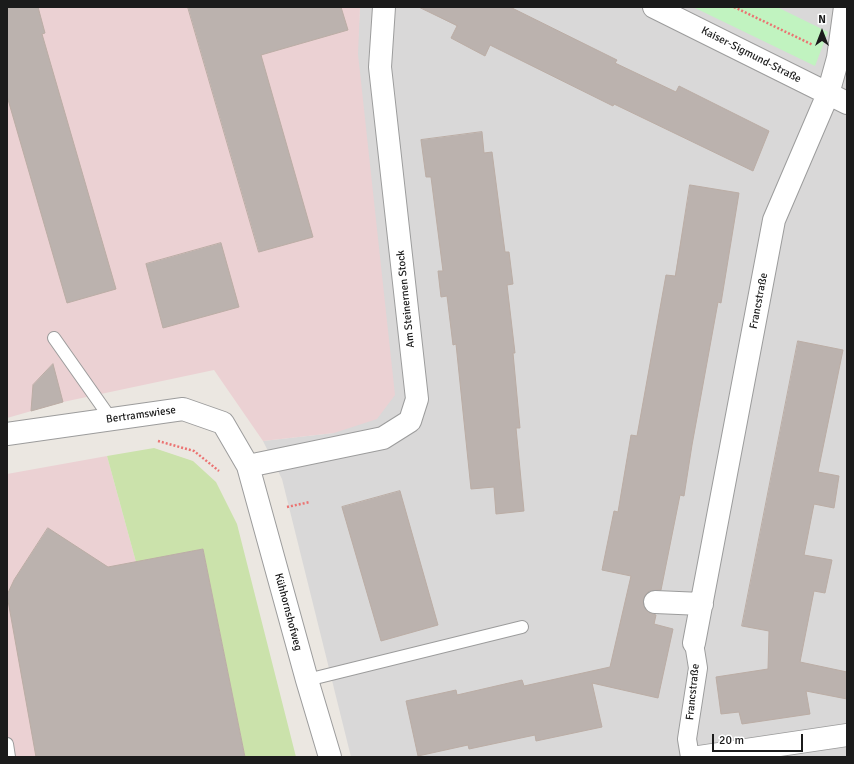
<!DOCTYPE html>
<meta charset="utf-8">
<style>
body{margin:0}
#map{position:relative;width:854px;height:764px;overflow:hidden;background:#ebe7e1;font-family:Signika,sans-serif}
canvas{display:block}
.frame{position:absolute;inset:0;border:8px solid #1b1b1b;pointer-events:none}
.north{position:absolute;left:802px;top:12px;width:40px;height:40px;-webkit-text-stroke:3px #fff;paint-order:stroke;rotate:0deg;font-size:11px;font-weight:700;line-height:16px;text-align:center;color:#1b1b1b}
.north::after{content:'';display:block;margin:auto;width:14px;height:18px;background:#1b1b1b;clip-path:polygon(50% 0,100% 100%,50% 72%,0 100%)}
.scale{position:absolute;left:712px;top:734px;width:91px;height:18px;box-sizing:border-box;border:2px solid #1b1b1b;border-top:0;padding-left:5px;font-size:12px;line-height:14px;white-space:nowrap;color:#1b1b1b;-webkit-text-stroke:3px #fff;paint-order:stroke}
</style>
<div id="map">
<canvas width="854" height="764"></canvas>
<div class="frame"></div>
<div class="north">N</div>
<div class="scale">20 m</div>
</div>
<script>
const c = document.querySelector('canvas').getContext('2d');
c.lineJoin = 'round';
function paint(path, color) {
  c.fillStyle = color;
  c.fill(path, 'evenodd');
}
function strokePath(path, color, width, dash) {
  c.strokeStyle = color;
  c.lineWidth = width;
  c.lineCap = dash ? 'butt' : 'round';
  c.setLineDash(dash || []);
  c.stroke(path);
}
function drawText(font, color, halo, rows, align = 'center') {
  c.font = font + ' Signika,sans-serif';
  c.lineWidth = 3.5;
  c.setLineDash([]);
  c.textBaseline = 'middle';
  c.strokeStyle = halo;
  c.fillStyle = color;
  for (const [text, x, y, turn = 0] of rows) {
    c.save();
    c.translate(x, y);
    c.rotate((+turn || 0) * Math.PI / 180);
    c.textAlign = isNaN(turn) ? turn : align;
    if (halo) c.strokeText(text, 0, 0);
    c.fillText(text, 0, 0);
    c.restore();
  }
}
paint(new Path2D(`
 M 360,7 L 847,7 L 847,757 L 351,757 L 282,479 L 263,441 L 334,433 Z`), '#d9d8d8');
paint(new Path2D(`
 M 7,7 L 360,7 L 358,54 L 395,395 L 377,419 L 334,433 L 263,441 L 214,370 L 63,402 L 7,418 Z
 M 107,456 L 136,562 L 203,549 L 245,757 L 7,757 L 7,474 Z`), '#ebd1d3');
paint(new Path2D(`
 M 154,448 L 193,461 L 216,482 L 237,524 L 296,757 L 245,757 L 203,549 L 136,562 L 107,456 Z`), '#cbe2ab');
paint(new Path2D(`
 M 693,7 L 777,7 L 828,32 L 815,66 Z`), '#c1f3c0');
const building = new Path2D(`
 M 7,7 L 38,7 L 45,33 L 42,34 L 116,289 L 67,303 L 7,96 Z
 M 188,7 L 341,7 L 348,30 L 261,55 L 313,237 L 259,252 Z
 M 419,7 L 510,7 L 617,60 L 615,63 L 676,92 L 679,86 L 769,131 L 753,171 L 614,104 L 613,106 L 490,45 L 485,56 L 451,38 L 457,26 Z
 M 482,132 L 484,153 L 492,152 L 505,252 L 509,252 L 513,284 L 507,285 L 515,353 L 513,353 L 520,428 L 516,428 L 524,511 L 496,514 L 494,487 L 471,489 L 456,344 L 453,345 L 447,296 L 441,297 L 438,271 L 443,271 L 431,177 L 426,177 L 421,140 Z
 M 690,185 L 739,193 L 721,303 L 718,302 L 692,445 L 684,496 L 680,495 L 661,590 L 649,591 L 645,595 L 643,601 L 644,607 L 648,612 L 656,615 L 654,624 L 673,629 L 658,698 L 592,683 L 602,727 L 536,741 L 535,735 L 469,749 L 468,745 L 418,756 L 406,701 L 456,690 L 457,695 L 522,680 L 524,686 L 610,667 L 631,576 L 602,570 L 614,511 L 618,512 L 631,435 L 637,436 L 666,275 L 675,276 Z
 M 221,243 L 239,307 L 163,328 L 146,264 Z
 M 798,341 L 843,350 L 818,472 L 839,476 L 834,508 L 814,504 L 804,555 L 832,560 L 825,593 L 814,591 L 800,662 L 847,672 L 847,699 L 806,691 L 810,714 L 742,724 L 739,712 L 721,714 L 716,677 L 768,669 L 769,631 L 742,626 Z
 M 53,364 L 63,402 L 31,411 L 33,385 Z
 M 400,491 L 438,625 L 381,641 L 342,507 Z
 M 48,528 L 108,567 L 203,549 L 245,757 L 36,757 L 7,595 L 14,580 Z`);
paint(building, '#bbb2ae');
strokePath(building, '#bbada5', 1);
const service = new Path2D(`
 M 54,338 L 111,419
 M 307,680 L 522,627
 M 7,744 L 9,757`);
const pedestrian = new Path2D(`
 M 690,757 L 687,739 L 698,668 L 694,643`);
const minor = new Path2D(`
 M 654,7 L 847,103
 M 7,434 L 183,409 L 223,423 L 248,466 L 307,680 L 330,757
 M 248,466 L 383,438 L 410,421 L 417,399 L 380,67 L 384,7
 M 655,602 L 702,604
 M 694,643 L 774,220 L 828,94 L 838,58 L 845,7
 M 699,757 L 847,735`);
strokePath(service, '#9c9c9c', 14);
strokePath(pedestrian, '#9c9c9c', 20);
strokePath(minor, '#9c9c9c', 24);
strokePath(new Path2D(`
 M 734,7 L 813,45
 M 158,441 L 194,451 L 219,471
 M 287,507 L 310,502`), '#eb7372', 2.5, [2, 2]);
strokePath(service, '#fff', 12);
strokePath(pedestrian, '#fff', 18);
strokePath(minor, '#fff', 22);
drawText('11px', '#1b1b1b', '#fff', [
 ["Kaiser-Sigmund-Straße",751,55,27],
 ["Am Steinernen Stock",406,299,-96],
 ["Francstraße",759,301,-79],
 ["Bertramswiese",141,415,-8],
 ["Kühhornshofweg",288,612,75],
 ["Francstraße",693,692,-84]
]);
</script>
